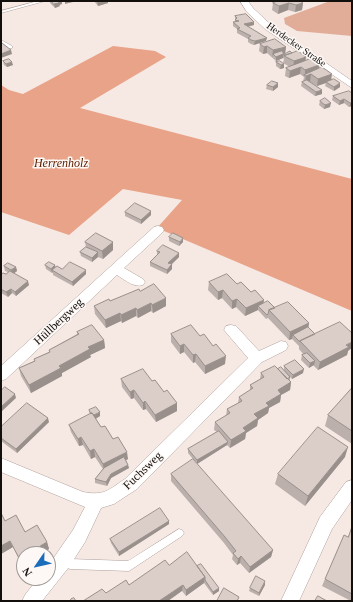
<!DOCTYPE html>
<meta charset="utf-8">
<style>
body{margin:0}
#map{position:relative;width:353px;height:602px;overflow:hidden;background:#f6e8e3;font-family:"Times New Roman",serif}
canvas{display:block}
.frame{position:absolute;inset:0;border:2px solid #130f0d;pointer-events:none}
.north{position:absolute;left:16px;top:546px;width:40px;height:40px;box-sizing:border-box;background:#fdf8f5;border:1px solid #9f9b98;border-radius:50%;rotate:236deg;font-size:11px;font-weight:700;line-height:16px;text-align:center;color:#130f0d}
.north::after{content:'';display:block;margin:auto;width:14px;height:18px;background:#1b6dbc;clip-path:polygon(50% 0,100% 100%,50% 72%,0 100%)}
</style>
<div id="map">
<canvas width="353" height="602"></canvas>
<div class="frame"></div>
<div class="north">N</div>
</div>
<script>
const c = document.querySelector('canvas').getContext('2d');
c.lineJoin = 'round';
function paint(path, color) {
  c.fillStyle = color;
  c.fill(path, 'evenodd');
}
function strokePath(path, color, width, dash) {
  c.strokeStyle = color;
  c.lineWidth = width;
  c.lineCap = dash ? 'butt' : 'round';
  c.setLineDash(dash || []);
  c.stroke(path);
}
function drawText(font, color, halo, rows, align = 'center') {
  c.font = font + ' "Times New Roman",serif';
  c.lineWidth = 3;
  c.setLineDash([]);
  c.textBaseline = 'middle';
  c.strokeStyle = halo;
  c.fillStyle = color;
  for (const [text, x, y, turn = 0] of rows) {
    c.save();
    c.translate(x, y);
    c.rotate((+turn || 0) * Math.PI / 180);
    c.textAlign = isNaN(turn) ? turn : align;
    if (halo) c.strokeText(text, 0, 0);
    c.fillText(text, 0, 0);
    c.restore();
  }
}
paint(new Path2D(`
 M 330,1 L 352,1 L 352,36 L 297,31 L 285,24 L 284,18 Z`), '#e1ad99');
paint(new Path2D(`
 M 113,46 L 155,51 L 166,57 L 80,108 L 352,179 L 352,311 L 157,228 L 182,200 L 123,189 L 69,235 L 1,212 L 1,85 L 9,90 L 23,94 Z`), '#e8a388');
const service = new Path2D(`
 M 38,1 L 45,1 L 1,13 L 1,11 Z
 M 1,40 L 12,46 L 12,48 L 8,48 L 1,43 Z
 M 179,529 L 182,530 L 184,533 L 182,536 L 129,571 L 70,569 L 60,564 L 58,561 L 60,558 L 63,556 L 70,559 L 128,561 Z`);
const minor = new Path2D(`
 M 240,1 L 248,1 L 253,8 L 271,25 L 352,81 L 352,88 L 265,29 L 247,12 Z
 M 158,226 L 162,227 L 164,230 L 162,233 L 124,268 L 143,279 L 145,282 L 143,285 C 134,288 125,280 117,275 L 6,379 L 1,381 L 1,366 L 154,227 Z
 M 231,325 L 236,326 L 259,351 L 281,341 L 286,342 L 288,346 L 286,350 L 262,362 L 137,489 L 114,504 L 101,508 L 85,542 L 69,567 L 42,601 L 22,601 L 25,595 L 38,578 L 48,578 L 48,566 L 73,530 L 85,507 L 1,472 L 1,458 L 83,492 C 105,496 108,490 125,479 L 248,358 L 224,330 L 226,326 Z
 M 352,480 L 352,500 L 332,529 L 299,601 L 281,601 L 320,517 L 346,482 Z`);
strokePath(service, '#aea19c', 1);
strokePath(minor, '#aea19c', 1);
paint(service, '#fff');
paint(minor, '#fff');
paint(new Path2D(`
 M 50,1 L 62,1 L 62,4 L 59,5 L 60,6 L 55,8 L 50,3 Z
 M 94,1 L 108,1 L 108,3 L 98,6 Z
 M 273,3 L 303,3 L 302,10 L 295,12 L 288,10 L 278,14 L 272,10 Z
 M 235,16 L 254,22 L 254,25 L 248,27 L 267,38 L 254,45 L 251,44 L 248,42 L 248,39 L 237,33 L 237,29 L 233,26 L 233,22 L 235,22 Z
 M 260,44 L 286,47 L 285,53 L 319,65 L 319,69 L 340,87 L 334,91 L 325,86 L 326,83 L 317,86 L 310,82 L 322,90 L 322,94 L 315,96 L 301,86 L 302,82 L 303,82 L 304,77 L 300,74 L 289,78 L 285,76 L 286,68 L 290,67 L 283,63 L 284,59 L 283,58 L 276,61 L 267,53 L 263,54 L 259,51 Z
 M 3,61 L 13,65 L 7,67 L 4,65 Z
 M 276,62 L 284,64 L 284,68 L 280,69 L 276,66 Z
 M 278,83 L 278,87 L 273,91 L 266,89 L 267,85 Z
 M 352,93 L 349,107 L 344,103 L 339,105 L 332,100 L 333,96 Z
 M 320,101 L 330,107 L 324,109 L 319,105 Z
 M 151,211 L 151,215 L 141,224 L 125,216 L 125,212 Z
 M 169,237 L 183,242 L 179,246 L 169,241 Z
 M 85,242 L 113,250 L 103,259 L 98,257 L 92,262 L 81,256 L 80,252 L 86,247 Z
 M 157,251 L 179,253 L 179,257 L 171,264 L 172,269 L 167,274 L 150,266 L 150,262 L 157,255 Z
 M 45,265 L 55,268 L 86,274 L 73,286 L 53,275 L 53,272 L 52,273 L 46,269 Z
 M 4,266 L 16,267 L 17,271 L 14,273 L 29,285 L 16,296 L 12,293 L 8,297 L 1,293 L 1,274 L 6,274 L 8,272 L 5,271 Z
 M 209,282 L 237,284 L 251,292 L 264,304 L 275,308 L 309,323 L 308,327 L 315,334 L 348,351 L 347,355 L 318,370 L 313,365 L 309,368 L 301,360 L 302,355 L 304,355 L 299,349 L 299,346 L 292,339 L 289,340 L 268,318 L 266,319 L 258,310 L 245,316 L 236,307 L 232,309 L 222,298 L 218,300 L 208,290 Z
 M 140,291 L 166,306 L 153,313 L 151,311 L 138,318 L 136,316 L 122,323 L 121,321 L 106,328 L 95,314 L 94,306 Z
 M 77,332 L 104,340 L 105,348 L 90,355 L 91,357 L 62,373 L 62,376 L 31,393 L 21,376 L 19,368 L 34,361 L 34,359 L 49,352 L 49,350 L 77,334 Z
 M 171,334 L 200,336 L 225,364 L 205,374 L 195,362 L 193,363 L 184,352 L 180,354 L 171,342 Z
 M 284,366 L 303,373 L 292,379 L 290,377 L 290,381 L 291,382 L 290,390 L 281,395 L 280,402 L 269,408 L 268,413 L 258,420 L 257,426 L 246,433 L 245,439 L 230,448 L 227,445 L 197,464 L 188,453 L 188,449 L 217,432 L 214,430 L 215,422 L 226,416 L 227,409 L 238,403 L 239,397 L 250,391 L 250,385 L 260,379 L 261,373 L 278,369 L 284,370 Z
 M 121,379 L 152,381 L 177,403 L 177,411 L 156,422 L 146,409 L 143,410 L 134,398 L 131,399 L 122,387 Z
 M 352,388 L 352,444 L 325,426 L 328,415 Z
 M 89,410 L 100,412 L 100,416 L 96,419 L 101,427 L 113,439 L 128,459 L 126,460 L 128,465 L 129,468 L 111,478 L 107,486 L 95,483 L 95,479 L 103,469 L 95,457 L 91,459 L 83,445 L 79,446 L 71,432 L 69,425 L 90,415 Z
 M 49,422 L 17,453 L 1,441 L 1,427 Z
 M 345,457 L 305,506 L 275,484 L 278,474 Z
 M 171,474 L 273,550 L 271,557 L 249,573 L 240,563 L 237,565 L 232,559 L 233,555 L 224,543 L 171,481 Z
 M 1,513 L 5,521 L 47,542 L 49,549 L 40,554 L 24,554 L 22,565 L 13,547 L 1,554 Z
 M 169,521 L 169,524 L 119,556 L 111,543 L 110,539 Z
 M 352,527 L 352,601 L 351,601 L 322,586 L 325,579 L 348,537 Z
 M 169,565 L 197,566 L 219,591 L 213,595 L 204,583 L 186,596 L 182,591 L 106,593 L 129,585 Z
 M 265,585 L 259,596 L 249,591 L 250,588 Z`), '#bcb0ac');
paint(new Path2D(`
 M 58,1 L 62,1 L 62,4 L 59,5 L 60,6 L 55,8 L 54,4 Z
 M 65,1 L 77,1 L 65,4 Z
 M 97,1 L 108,1 L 108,3 L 98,6 Z
 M 289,3 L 288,10 L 278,14 L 279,6 Z
 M 303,3 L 302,10 L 295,12 L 296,5 Z
 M 254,22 L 254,25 L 243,27 L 244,24 Z
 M 267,38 L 266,41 L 254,45 L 255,41 Z
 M 267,46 L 267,53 L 263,54 L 264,47 Z
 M 286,47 L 285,54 L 283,55 L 283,58 L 276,61 L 276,57 L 273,54 L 272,58 L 273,50 Z
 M 11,50 L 12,54 L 1,58 L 1,54 Z
 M 306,57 L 305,65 L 293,69 L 294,61 Z
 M 12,62 L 13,65 L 7,67 L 6,64 Z
 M 284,64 L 284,68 L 280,69 L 281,65 Z
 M 319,65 L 318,73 L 311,74 L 310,82 L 305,84 L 306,76 L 305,75 L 305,70 Z
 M 301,67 L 300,74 L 289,78 L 290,71 Z
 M 332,74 L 331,81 L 326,82 L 326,83 L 317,86 L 318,79 Z
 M 278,83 L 278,87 L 273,91 L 273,87 Z
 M 340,83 L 340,87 L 334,91 L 334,87 Z
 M 322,90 L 322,94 L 315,96 L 316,92 Z
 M 344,99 L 344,103 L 339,105 L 340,101 Z
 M 331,103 L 330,107 L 324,109 L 325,105 Z
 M 350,103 L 352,103 L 352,106 L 349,107 Z
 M 151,211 L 151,215 L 141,224 L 141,220 Z
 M 183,238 L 183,242 L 179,246 L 180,242 Z
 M 113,242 L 113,250 L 103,259 L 102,251 Z
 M 98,252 L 98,257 L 92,262 L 92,258 Z
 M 179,253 L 179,257 L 169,267 L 168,263 Z
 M 172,264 L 172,269 L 167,274 L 167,270 Z
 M 55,265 L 56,269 L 52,270 L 53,272 L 52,273 L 51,269 Z
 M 16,267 L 17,271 L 12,275 L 11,270 Z
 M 86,270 L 86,274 L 73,286 L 72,282 Z
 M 28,281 L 29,285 L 16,296 L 15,292 Z
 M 11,289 L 12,293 L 8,297 L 6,292 Z
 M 223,290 L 222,298 L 218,300 L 218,292 Z
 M 166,298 L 166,306 L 153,313 L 152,305 Z
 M 237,299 L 236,307 L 232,309 L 232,301 Z
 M 264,300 L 263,308 L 258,306 L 258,310 L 245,316 L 246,308 Z
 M 151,303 L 151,311 L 138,318 L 137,310 Z
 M 136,308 L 136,316 L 122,323 L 121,315 Z
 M 120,313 L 121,321 L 106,328 L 105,320 Z
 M 309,323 L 308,331 L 293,335 L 292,339 L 289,340 L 290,332 Z
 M 104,340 L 105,348 L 90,355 L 91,357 L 62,373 L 62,376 L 31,393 L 29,385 L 88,347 Z
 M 352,342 L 352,348 L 348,351 L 347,355 L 318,370 L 320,362 L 346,345 Z
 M 184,344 L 184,352 L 180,354 L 180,346 Z
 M 196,354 L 195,362 L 193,363 L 193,355 Z
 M 226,356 L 225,364 L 205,374 L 205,366 Z
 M 315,361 L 314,365 L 309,368 L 310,363 Z
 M 304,369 L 303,373 L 292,379 L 293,375 Z
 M 291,382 L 290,390 L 281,395 L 280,402 L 269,408 L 268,413 L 258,420 L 257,426 L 246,433 L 245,439 L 230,448 L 231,440 L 254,414 L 278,390 Z
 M 134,390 L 134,398 L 131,399 L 130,392 Z
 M 15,394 L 16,398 L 1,412 L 1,407 Z
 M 145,401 L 146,409 L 143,410 L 143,403 Z
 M 177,403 L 177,411 L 156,422 L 155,415 Z
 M 100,412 L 100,416 L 93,420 L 93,416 Z
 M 48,418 L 49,422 L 17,453 L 16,449 Z
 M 81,437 L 83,445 L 79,446 L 78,439 Z
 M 228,442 L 227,445 L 197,464 L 197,460 Z
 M 348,447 L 345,457 L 305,506 L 308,496 Z
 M 94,449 L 95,457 L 91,459 L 90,451 Z
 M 127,452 L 128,459 L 104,472 L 103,464 Z
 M 128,465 L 129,468 L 111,478 L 107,486 L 106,482 L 111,474 Z
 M 169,521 L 169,524 L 119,556 L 119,552 Z
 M 10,541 L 13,547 L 1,554 L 1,546 Z
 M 47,542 L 49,549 L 40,554 L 27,554 Z
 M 273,550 L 271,557 L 249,573 L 250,567 Z
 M 24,556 L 24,564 L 22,565 L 19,558 Z
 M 241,556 L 240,563 L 237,565 L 238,559 Z
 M 205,577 L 204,583 L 186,596 L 186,590 Z
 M 265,581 L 265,585 L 259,596 L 259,593 Z
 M 183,585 L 182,591 L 168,601 L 159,601 Z
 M 219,588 L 219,591 L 213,595 L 213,592 Z`), '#99908c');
const building = new Path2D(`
 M 51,1 L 59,1 L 58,1 L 59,3 L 54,4 Z
 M 278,1 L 300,1 L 303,3 L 296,5 L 289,3 L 279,6 L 273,3 Z
 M 246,14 L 254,22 L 244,24 L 267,38 L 255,41 L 251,40 L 248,38 L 251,36 L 237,29 L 240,28 L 233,22 L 239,21 L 235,20 L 237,18 L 235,16 Z
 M 275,39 L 286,47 L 273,50 L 267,46 L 264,47 L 260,44 Z
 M 1,43 L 2,43 L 11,50 L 1,54 Z
 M 282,51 L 284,54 L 290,51 L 292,53 L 285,55 L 283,54 L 276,57 L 273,54 Z
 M 298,51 L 306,57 L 294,61 L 284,56 Z
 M 9,59 L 12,62 L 6,64 L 3,61 Z
 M 310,59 L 319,65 L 305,70 L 301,67 L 290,71 L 286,68 Z
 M 280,61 L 284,64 L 281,65 L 276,62 Z
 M 322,67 L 332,74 L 318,79 L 311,74 L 306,76 L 304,75 Z
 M 334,79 L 340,83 L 334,87 L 326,82 Z
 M 307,80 L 322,90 L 316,92 L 302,82 Z
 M 272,81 L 278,83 L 273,87 L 267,85 Z
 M 349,91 L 352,93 L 352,103 L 350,103 L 344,99 L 340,101 L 333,96 Z
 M 325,98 L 331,103 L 325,105 L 320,101 Z
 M 135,203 L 151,211 L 141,220 L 125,212 Z
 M 96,233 L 113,242 L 102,251 L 85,242 Z
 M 173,233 L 183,238 L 180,242 L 169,237 Z
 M 163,245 L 179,253 L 168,263 L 172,264 L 167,270 L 150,262 L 160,252 L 157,251 Z
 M 86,247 L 98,252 L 92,258 L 80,252 Z
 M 49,262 L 55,265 L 51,269 L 45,265 Z
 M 70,262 L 86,270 L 72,282 L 52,270 L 57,266 L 62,269 Z
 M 8,263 L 16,267 L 11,270 L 4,266 Z
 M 10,271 L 28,281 L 15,292 L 11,289 L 6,292 L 1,289 L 1,274 L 3,273 L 6,274 Z
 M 227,274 L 237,284 L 241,282 L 251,292 L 255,290 L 264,300 L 246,308 L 237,299 L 232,301 L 223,290 L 218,292 L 209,282 Z
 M 154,284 L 166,298 L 152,305 L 151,303 L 137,310 L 136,308 L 121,315 L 120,313 L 105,320 L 94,306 L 109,299 L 110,301 L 139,289 L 140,291 Z
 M 268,301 L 275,308 L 269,310 L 268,314 L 267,315 L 258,306 Z
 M 288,302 L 309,323 L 290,332 L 269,310 Z
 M 340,322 L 352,333 L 352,342 L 346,345 L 349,347 L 320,362 L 300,341 Z
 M 92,325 L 104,340 L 88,347 L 90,349 L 59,366 L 61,368 L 29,385 L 19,368 L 35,361 L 34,359 L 50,352 L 49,350 L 79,334 L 77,332 Z
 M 191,325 L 200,336 L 204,334 L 213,346 L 216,344 L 226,356 L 205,366 L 196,354 L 193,355 L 184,344 L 180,346 L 171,334 Z
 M 308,327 L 315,334 L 300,341 L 300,342 L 293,335 Z
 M 307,353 L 315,361 L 310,363 L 302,355 Z
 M 295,360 L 304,369 L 293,375 L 284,366 Z
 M 275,366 L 291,382 L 278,390 L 281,394 L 266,403 L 269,406 L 254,414 L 258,418 L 243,428 L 246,431 L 231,440 L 215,422 L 230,413 L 227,409 L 242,401 L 239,397 L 253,388 L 250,385 L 264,377 L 261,373 Z
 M 281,367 L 290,377 L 287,379 L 278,369 Z
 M 143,369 L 152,381 L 155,380 L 164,392 L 167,390 L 177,403 L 155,415 L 145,401 L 143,403 L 134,390 L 130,392 L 121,379 Z
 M 5,387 L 15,394 L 1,407 L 1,391 Z
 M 352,388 L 352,431 L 328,415 Z
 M 27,403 L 48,418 L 16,449 L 1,438 L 1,427 Z
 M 96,407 L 100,412 L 94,415 L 92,413 L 91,414 L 89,410 Z
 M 92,413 L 101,427 L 105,426 L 113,439 L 118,437 L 127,452 L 103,464 L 94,449 L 90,451 L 81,437 L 78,439 L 69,425 Z
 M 318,427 L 348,447 L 308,496 L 278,474 Z
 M 219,431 L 228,442 L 197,460 L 188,449 Z
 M 124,457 L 128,465 L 111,474 L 106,482 L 95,479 L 104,468 Z
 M 193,459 L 273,550 L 250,567 L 241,556 L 238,559 L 233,553 L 236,551 L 225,537 L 171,474 Z
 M 160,508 L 169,521 L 119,552 L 110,539 Z
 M 1,513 L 5,521 L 16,515 L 25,532 L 37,525 L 47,542 L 27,554 L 24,554 L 24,556 L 19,558 L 10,541 L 1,546 Z
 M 352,527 L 352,594 L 325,579 L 344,535 L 348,537 Z
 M 187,552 L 205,577 L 186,590 L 183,585 L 159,601 L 83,601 L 102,589 L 106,593 L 126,580 L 129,585 L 165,560 L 169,565 Z
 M 201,564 L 219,588 L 213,592 L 205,580 L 205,577 L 197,566 Z
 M 256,576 L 265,581 L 259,593 L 250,588 Z
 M 224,588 L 239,597 L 237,601 L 217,601 Z
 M 318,596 L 327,601 L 315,601 Z
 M 74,598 L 76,601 L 70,601 L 71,599 Z`);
paint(building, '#dbcdc8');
strokePath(building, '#99908c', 1);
drawText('10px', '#130f0d', '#fdf8f5', [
 ["Herdecker Straße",296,45,35]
]);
drawText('italic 12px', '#5d2003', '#fdf8f5', [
 ["Herrenholz",61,164]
]);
drawText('12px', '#130f0d', '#fdf8f5', [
 ["Hüllbergweg",59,322,-43],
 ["Fuchsweg",143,471,-44]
]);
</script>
